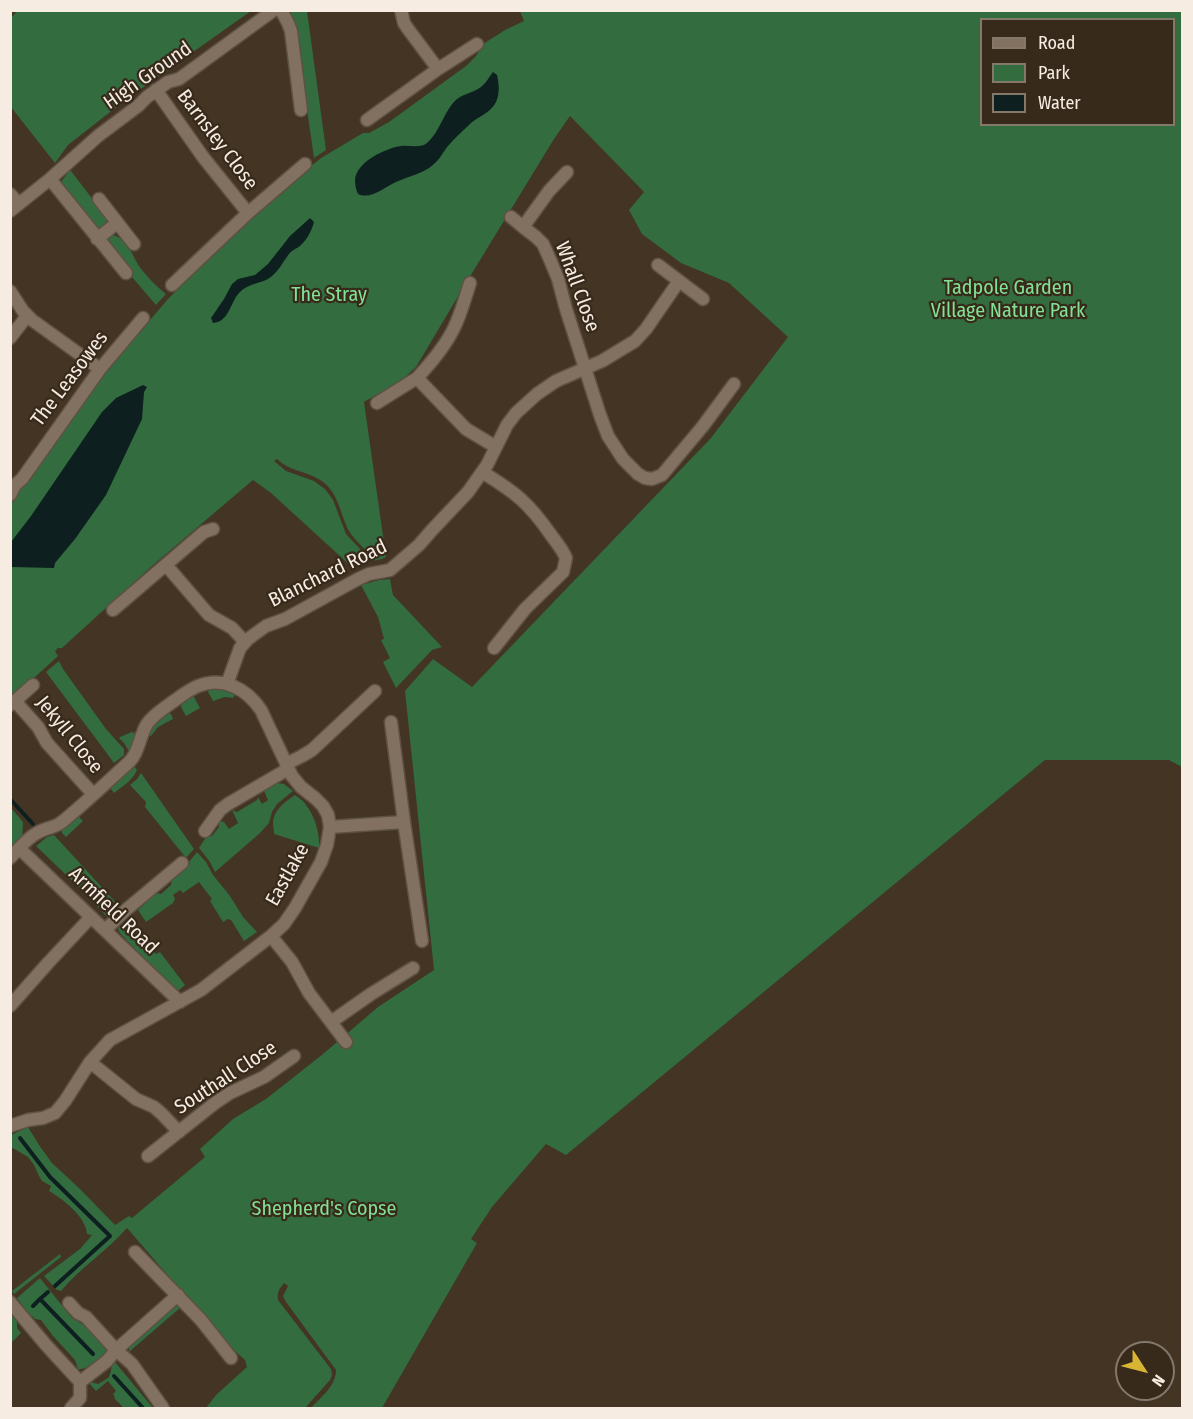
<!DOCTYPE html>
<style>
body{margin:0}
#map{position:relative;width:1193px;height:1419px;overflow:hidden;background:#433424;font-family:"Fira Sans Condensed",sans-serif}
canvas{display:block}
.frame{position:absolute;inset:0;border:12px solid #f6ece2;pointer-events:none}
.legend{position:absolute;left:980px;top:18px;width:195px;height:108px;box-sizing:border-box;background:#382a1b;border:2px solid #84786b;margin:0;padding:8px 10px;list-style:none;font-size:18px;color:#f6ece2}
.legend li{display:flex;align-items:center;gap:12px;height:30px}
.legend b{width:30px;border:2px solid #84786b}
.north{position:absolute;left:1115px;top:1341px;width:60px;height:60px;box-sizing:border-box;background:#382a1b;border:2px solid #84786b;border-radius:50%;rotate:126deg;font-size:16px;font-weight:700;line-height:24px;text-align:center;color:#f6ece2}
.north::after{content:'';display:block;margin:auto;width:21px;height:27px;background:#d7b434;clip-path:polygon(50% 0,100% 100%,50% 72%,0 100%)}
</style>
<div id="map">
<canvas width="1193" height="1419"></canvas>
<div class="frame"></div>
<ul class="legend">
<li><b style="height:8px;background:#827160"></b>Road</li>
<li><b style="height:16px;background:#326c3f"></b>Park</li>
<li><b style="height:16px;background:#0e1f1f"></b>Water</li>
</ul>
<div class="north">N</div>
</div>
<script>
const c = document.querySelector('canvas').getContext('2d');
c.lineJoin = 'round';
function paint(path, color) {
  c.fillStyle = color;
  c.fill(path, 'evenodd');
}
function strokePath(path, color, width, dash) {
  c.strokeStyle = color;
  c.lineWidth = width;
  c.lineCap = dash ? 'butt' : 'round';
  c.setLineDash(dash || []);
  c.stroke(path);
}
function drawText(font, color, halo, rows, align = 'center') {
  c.font = font + ' "Fira Sans Condensed",sans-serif';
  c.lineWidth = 4.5;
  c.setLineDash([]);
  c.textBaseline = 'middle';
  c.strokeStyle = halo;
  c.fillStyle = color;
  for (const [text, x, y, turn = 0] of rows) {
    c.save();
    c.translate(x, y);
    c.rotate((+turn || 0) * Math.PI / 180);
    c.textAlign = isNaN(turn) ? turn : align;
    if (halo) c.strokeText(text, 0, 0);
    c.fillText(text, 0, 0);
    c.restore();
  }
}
paint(new Path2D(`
 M 289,10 L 307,11 L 326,150 L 314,158 L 295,26 L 288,11 Z
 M 17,11 L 17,10 L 251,11 L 128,98 L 68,145 L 55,163 L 11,107 L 11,18 Z
 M 520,11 L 1182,11 L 1182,767 L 1169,760 L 1045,760 L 566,1155 L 546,1144 L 492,1207 L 471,1239 L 477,1243 L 382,1408 L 311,1408 C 321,1397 336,1386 336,1370 L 286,1302 L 283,1296 L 288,1286 L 284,1283 C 279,1289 277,1292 278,1300 L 331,1369 L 332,1375 L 330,1380 L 305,1408 L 206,1408 L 216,1395 L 247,1367 L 245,1360 L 226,1343 L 127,1228 C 107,1251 81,1267 61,1291 L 57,1290 L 44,1276 L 80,1249 L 92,1235 L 87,1234 C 86,1217 63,1199 49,1191 L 51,1186 L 42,1181 L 39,1176 L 34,1165 L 28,1157 L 11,1147 L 11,1135 L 28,1127 L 39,1145 L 52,1163 L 80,1189 L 115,1225 L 129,1216 L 132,1218 L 205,1157 L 200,1149 L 233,1119 L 266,1099 L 323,1054 L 378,1007 L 434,970 L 405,691 L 433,659 L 472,687 L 711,438 L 788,337 L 729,283 L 681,263 L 642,234 L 629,210 L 644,192 L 570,116 L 554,139 L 466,283 L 416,367 L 402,380 L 364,402 L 386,557 L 382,559 L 372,561 C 367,549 356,542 349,531 C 340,514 339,494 323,482 C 309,471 290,472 277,459 L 274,461 L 286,471 L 314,481 L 325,489 L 333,500 L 346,534 L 362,551 L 368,561 L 353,568 L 271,493 L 253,480 L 153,565 L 62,648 L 58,648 L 55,651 L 58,656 L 11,699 L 10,506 L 13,497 L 107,370 L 168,299 L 238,229 L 306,170 L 321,158 L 363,133 L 369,133 L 389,122 L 466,66 L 477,55 L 480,46 L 505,30 L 524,21 ZM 982,20 L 1174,20 L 1174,124 L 982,124 Z
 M 69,171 L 71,171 L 107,218 C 107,224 103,230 96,229 L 62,185 L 61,182 Z
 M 112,235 C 128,237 133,259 142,270 C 149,279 157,287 166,294 L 156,305 L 132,277 L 107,240 L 108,237 Z
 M 390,579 L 393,595 L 442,647 L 432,650 L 396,688 L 383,662 L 390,658 L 381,640 L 384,639 L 378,617 L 361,585 L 379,580 Z
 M 59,661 L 63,669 L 106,729 L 124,749 L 124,755 L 114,763 C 92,733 69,703 46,672 Z
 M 220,688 L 236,692 L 233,698 L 225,697 L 213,701 L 208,692 L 210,689 Z
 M 191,696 L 194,697 L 200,708 L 186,716 L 181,707 L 182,703 Z
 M 167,713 L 171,714 L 173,719 L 158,727 L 151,736 L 148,734 L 154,723 Z
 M 132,732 L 137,734 L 130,753 L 124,743 L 119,738 L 120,737 Z
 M 133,765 L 137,770 C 133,780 123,786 114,793 L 110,788 L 111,785 Z
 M 141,773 L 194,849 L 186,858 L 145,807 L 146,802 L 130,785 L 137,779 Z
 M 277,783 L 284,784 L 293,791 L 277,804 L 272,812 L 269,823 L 259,834 L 215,872 L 210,862 L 199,848 L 206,837 L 212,836 L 219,827 L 219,821 L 224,822 L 229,829 L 238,823 L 232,810 L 237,812 L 257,800 L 258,797 L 262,804 L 268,800 L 264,791 Z
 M 295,795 C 299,798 304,801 306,805 C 315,816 320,834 319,848 L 274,834 C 274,830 273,827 273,824 C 273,810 285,802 295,795 Z
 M 11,808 L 23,822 L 22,839 L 18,844 L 11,845 Z
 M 76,817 L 79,817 L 83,821 L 66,837 L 62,833 L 61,829 Z
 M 54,835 L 119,906 L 107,917 L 87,895 L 36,846 L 47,837 Z
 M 197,852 L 206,862 L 213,875 L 230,896 L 243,917 L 257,932 L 244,941 L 231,920 L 228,919 L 223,922 L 210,901 L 212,899 L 199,882 L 183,893 L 180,890 L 173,895 L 175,899 L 173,903 L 146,922 L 138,910 L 156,893 L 161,894 L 171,885 L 172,879 L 190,864 L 189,862 Z
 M 125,921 L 129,923 L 139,934 L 141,933 L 156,954 L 160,952 L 185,985 L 177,992 L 174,991 L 120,933 L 118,929 L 121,923 Z
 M 60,1254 L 61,1257 L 14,1294 L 12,1291 Z
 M 40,1278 L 72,1318 L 87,1327 L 107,1351 C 101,1358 88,1370 78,1369 L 75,1360 L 53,1336 L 41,1320 L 35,1319 L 32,1316 L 30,1316 C 25,1310 22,1304 17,1298 Z
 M 175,1305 L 181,1307 L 129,1352 L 129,1346 Z
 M 11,1314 L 17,1322 L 17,1328 L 21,1333 L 11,1343 Z
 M 115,1362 L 153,1408 L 124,1408 L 114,1398 L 115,1397 L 113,1394 L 116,1391 L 108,1381 L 96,1391 L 89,1383 L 91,1382 L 98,1384 C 101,1382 106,1380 109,1377 C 112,1371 110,1366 115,1362 Z`), '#326c3f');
paint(new Path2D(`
 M 493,72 L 497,75 C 499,83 500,94 496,102 C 488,116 477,116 468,126 C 461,132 454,139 448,146 C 443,152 440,159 434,164 C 423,174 409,176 396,182 C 385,187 371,200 358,194 C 356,190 355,185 355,180 C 356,162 386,148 401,146 C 410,145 421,149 428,142 C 439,132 443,115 453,103 C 461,93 472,94 481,87 C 486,83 489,77 493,72 Z
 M 310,218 L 314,222 C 312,230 307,240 300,246 C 296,249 292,250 289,254 C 282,263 278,273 268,279 C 258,284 247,284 239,293 C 230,303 229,322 213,323 L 211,318 L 224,299 L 232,284 L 238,279 L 255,275 L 268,264 L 290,236 Z
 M 143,385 L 147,387 L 144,392 L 142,419 L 106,495 L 75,539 L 55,563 L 54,568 L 11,567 L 11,542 L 31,516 L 102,412 L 116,398 Z`), '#0e1f1f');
strokePath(new Path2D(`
 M 10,799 L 33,824
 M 20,1138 L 50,1177 L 110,1236 L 55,1286
 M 40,1299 L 48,1292
 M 33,1306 L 40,1299 L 93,1354
 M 114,1376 L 143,1408`), '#0e1f1f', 4);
const minor = new Path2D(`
 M 281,10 L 288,23 L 291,31 L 301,110
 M 438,69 L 477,44
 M 156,90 L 203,157 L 248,213 L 305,164
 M 367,120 L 438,69 L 408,29 L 404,23 L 401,10
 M 567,172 L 549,191 L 523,227 L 536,237 L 543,244 L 551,262 L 558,279 L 566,309 L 600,415 L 608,436 L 623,459 L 638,474 L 645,478 L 652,479 L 662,475 L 703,426 L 734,384
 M 50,179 L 126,273
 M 10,194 L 19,204
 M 99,199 L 134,244
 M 10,211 L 50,179 L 98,136 L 138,106 L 147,97 L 168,82 L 179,79 L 274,10
 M 511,217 L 523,227
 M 97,239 L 117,223
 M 658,265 L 703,299
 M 172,285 L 248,213
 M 10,291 L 23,311 L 32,320 L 100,369
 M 10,338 L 27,316
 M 417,378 C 431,363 445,347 454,328 C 461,314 465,298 470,283
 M 377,403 L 417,378 L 466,429 L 496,447
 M 482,472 C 515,492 529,503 551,535 C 556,542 563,550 566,558 L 563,572 L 525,609 L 494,648
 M 10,495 L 15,485 L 22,479 L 100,369 L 143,318
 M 166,565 L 209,615 L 232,628 L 245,642
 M 113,610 L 204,532 L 213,529
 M 227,684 L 240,648 L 248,639 L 266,626 L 285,619 L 358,579 L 369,574 L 390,570 L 419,545 L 432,530 L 468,492 L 487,465 L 507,425 L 516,413 L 537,394 L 556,381 L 602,361 L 635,341 L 646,329 L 679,281
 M 15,701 L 33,685
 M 10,705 L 15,701 L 38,727 L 47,743 L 93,794
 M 391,722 L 404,822 L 422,941
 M 286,764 L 302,756 L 312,750 L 375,691
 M 330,827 L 404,822
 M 205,831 L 220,810 L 228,804 L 288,769
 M 20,849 L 180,1002
 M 10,858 C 18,850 27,838 37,833 C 45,828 54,828 62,822 C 84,804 106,783 127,764 C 139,754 139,737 147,724 C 153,715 163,709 171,703 C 180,697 188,690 198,686 C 223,676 247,689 261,710 L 292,776 L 301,787 L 315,798 L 323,806 L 328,815 L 330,827 L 327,845 L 321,862 L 295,908 L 284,924 L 271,936 L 201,990 L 110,1040 L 90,1062 L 65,1101 L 55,1113 L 43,1118 L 28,1120 L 10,1126
 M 105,930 L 127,909 L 182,863
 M 271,936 L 292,962 L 309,993 L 346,1042
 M 10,1006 L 48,963 L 91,917
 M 331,1022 L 371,994 L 413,968
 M 90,1062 L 136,1099 L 154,1107 L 162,1114 L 179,1132
 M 148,1156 L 215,1103 L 230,1093 L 264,1077 L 294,1056
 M 135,1252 L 201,1320 L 231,1358
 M 10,1302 L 46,1345 L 80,1382 L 80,1398 L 71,1408
 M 69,1303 L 78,1313 L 86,1317 L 116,1350 L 132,1364 L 163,1408
 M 80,1382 L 107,1361 L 116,1350 L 178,1295`);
strokePath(minor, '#5e5144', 15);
strokePath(minor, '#827160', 12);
drawText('20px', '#f6ece2', '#382a1b', [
 ["High Ground",148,76,-35],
 ["Barnsley Close",217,140,53],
 ["Whall Close",577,287,70],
 ["The Leasowes",70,379,-53],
 ["Blanchard Road",328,574,-26],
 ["Jekyll Close",69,735,51],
 ["Eastlake",288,875,-61],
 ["Armfield Road",113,911,44],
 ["Southall Close",226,1078,-33]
]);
drawText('20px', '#81e194', '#382a1b', [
 ["Tadpole Garden",1008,288],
 ["Village Nature Park",1008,311],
 ["The Stray",329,295],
 ["Shepherd's Copse",324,1209]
]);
</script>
